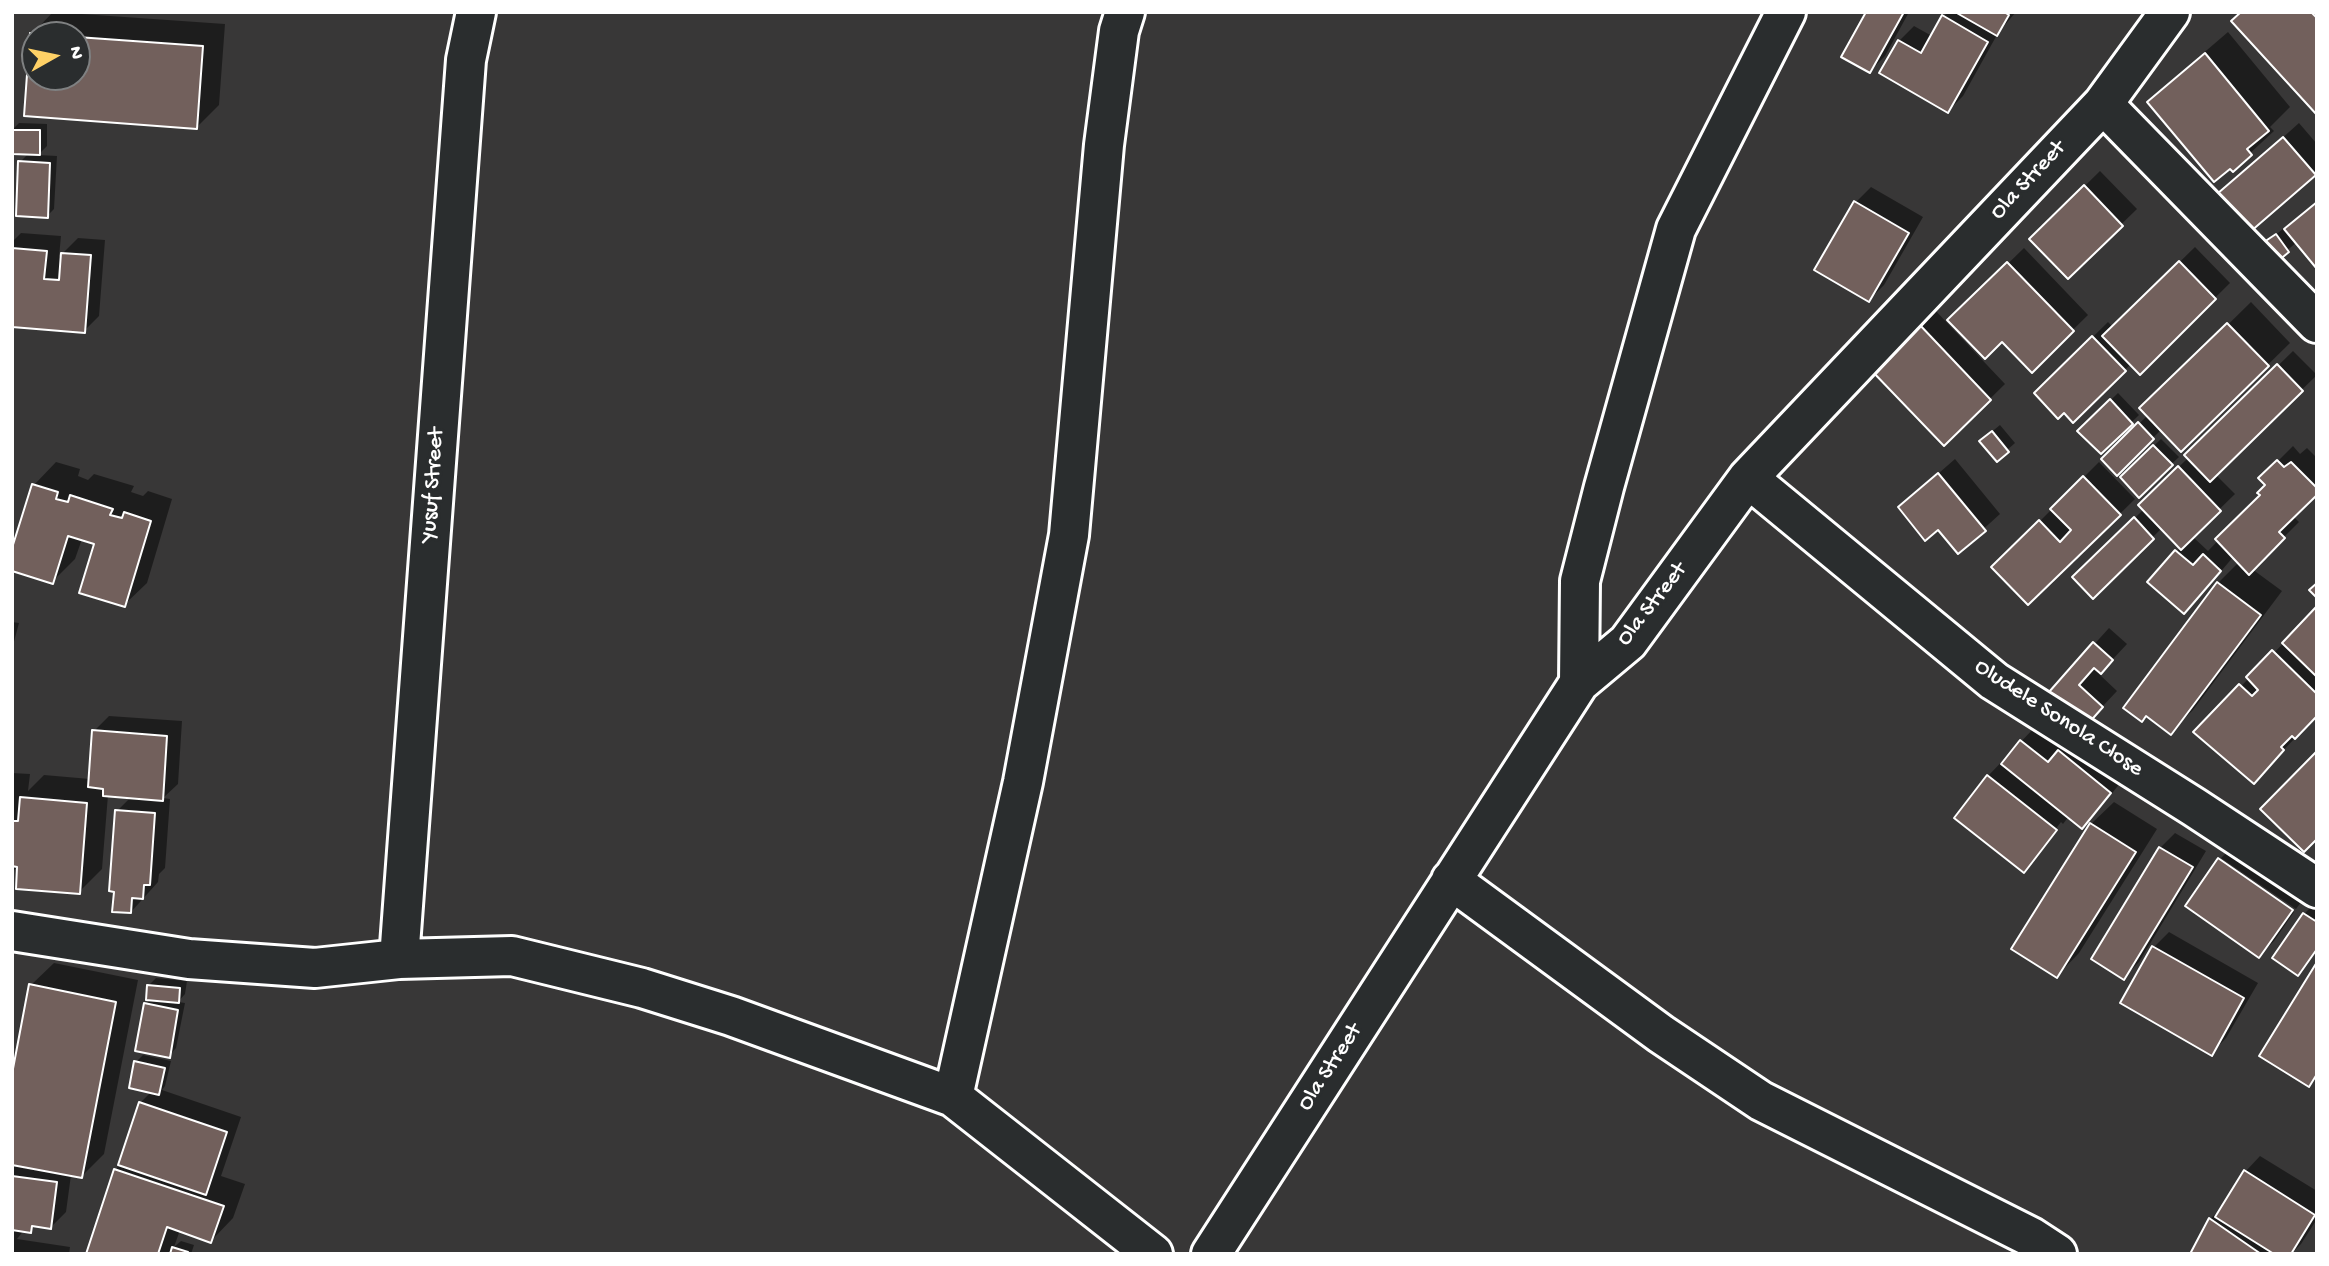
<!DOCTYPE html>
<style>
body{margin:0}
#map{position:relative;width:2329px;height:1266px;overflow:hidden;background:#383737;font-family:"Gochi Hand",sans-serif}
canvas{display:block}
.frame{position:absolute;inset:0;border:14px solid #fff;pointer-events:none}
.north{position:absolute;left:21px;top:21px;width:70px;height:70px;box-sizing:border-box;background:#2a2d2e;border:2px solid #7f8182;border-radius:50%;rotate:81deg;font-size:19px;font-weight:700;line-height:28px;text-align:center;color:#fff}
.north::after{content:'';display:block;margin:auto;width:24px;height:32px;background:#ffd166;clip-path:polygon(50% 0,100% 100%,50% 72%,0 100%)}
</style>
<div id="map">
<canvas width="2329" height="1266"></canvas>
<div class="frame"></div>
<div class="north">N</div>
</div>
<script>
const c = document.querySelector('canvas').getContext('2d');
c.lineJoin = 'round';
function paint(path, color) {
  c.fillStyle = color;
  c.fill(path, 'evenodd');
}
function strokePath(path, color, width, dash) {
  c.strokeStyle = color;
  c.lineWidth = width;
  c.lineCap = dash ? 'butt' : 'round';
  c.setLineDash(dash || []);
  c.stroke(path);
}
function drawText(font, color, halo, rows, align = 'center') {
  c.font = font + ' "Gochi Hand",sans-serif';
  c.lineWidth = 6;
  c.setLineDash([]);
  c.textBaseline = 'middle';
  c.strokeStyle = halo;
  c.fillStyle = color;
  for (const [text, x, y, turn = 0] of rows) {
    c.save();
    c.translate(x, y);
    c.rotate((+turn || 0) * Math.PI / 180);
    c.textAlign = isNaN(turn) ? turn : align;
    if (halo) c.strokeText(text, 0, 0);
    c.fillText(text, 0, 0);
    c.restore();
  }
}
paint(new Path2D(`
 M 53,12 L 225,24 L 219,105 L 197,127 L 26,114 L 32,34 ZM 35,35 L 77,35 L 77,77 L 35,77 Z
 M 1868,12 L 1909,12 L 1885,56 L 1870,71 Z
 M 1947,12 L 2016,12 L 1998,33 L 1963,96 L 1948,111 L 1899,41 L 1914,26 L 1932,36 Z
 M 2228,32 L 2290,107 L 2270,127 L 2274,131 L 2233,169 L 2149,102 L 2172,80 Z
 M 19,123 L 47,124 L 47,146 L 38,155 L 57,156 L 54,209 L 47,216 L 20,162 L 29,153 L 12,152 L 12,130 Z
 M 2299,123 L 2317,144 L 2317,172 L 2251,230 L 2220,194 Z
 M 2100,171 L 2137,209 L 2068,276 L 2031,239 Z
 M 1871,187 L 1923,217 L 1884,285 L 1869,300 L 1856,202 Z
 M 2317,201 L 2317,267 L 2297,242 L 2278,258 L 2266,243 L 2284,228 L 2285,230 Z
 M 21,233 L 61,236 L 59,257 L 78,238 L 105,240 L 99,316 L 84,331 L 12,325 L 12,242 Z
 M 2195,247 L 2230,283 L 2140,372 L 2131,364 L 2073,421 L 2064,410 L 2036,393 L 2108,322 L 2113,327 Z
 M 2024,248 L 2088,315 L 2032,370 L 2002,339 L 1950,320 Z
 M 2251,302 L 2290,343 L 2181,450 L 2162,429 L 2117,473 L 2103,459 L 2148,415 L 2142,409 Z
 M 1934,309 L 2005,384 L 1944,444 L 1872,369 Z
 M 2293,351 L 2317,375 L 2215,474 L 2235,494 L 2192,536 L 2208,551 L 2262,495 L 2267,485 L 2261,478 L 2293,446 L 2300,454 L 2307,448 L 2317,458 L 2317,493 L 2293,516 L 2299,522 L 2252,569 L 2282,591 L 2193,710 L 2171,732 L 2147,715 L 2125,707 L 2218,583 L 2239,562 L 2234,556 L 2199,597 L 2150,582 L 2181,547 L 2162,528 L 2093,596 L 2075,577 L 2144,509 L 2140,505 L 2189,457 L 2187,455 Z
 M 2118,393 L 2139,415 L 2101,452 L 2080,430 Z
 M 2000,425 L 2015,443 L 1997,459 L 1989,434 Z
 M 2161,439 L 2179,457 L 2139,495 L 2122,477 Z
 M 1955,459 L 2000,514 L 1958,552 L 1938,528 L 1900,507 Z
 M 56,462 L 80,469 L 78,476 L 88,480 L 94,474 L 134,486 L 131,492 L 143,496 L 148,491 L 172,499 L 147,583 L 124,605 L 96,543 L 82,539 L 75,559 L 52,582 L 34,485 Z
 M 2099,462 L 2135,499 L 2029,603 L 1994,567 Z
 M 2317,609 L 2317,715 L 2254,781 L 2196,732 Z
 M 12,622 L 19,623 L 12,649 Z
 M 2109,628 L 2127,644 L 2099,674 L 2117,691 L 2087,723 L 2051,692 Z
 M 109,716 L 182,721 L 178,784 L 163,798 L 170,799 L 165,868 L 159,874 L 158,882 L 131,912 L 117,811 L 131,797 L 108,795 L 102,869 L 79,892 L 19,866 L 12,872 L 12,773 L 30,774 L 28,791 L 44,775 L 90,779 L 94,731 Z
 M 2036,726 L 2125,777 L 2097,812 L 2082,827 L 2069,816 L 2063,824 L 2061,822 L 2035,856 L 2038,856 L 2024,871 L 1988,776 Z
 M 2114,802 L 2157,829 L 2079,953 L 2057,976 L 2091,824 Z
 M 2175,833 L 2206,851 L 2139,962 L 2124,977 L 2160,848 Z
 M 2235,844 L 2307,894 L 2296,909 L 2221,858 Z
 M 2220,858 L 2220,861 L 2294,912 L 2274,941 L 2259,956 L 2188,906 Z
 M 2311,907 L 2317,910 L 2317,950 L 2298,974 L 2304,914 Z
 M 2169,932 L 2258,983 L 2226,1038 L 2211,1054 L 2154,947 Z
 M 54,963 L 138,980 L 104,1154 L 81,1177 L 71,1175 L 66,1212 L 51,1227 L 36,1225 L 30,1231 L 24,1230 L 17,1239 L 70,1247 L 69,1254 L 12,1254 L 12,1083 L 31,985 Z
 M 156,978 L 187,981 L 185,994 L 178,1002 L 185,1003 L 176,1048 L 169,1056 L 146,1004 L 151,999 L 149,985 Z
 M 143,1055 L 171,1061 L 165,1086 L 162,1090 L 241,1117 L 221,1176 L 245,1184 L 233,1218 L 211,1241 L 180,1230 L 174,1247 L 181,1241 L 194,1245 L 191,1254 L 172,1254 L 172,1251 L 170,1254 L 87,1254 L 140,1103 L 151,1092 L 136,1062 Z
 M 2260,1156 L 2317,1191 L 2317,1219 L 2301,1244 L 2291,1254 L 2192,1254 L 2210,1219 L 2226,1204 L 2245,1172 Z`), '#0007');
const building = new Path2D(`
 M 1866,12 L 1904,12 L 1870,73 L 1841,57 Z
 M 1955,12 L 2004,12 L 2009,15 L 1997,36 Z
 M 2241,12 L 2311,12 L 2317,18 L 2317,115 L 2231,21 Z
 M 1942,15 L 1988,42 L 1948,113 L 1879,73 L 1898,40 L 1921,53 Z
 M 30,33 L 55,35 L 35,35 L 35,77 L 77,77 L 77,37 L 203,46 L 197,129 L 24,116 Z
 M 2205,53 L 2269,131 L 2247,149 L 2252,155 L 2233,172 L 2230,169 L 2214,182 L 2147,102 Z
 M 12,130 L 40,130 L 40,155 L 12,154 Z
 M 2283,137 L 2316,175 L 2250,232 L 2217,194 Z
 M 18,161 L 50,163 L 48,218 L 16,216 Z
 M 2084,185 L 2123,226 L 2068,279 L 2029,239 Z
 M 1854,201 L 1909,233 L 1869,302 L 1814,270 Z
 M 2317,202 L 2317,269 L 2284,229 Z
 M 2276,234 L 2289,252 L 2278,261 L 2264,242 Z
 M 12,248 L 47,251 L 44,279 L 59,280 L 61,253 L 91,255 L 85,333 L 12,327 Z
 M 2179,261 L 2216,299 L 2140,375 L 2102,336 Z
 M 2007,262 L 2074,331 L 2032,373 L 2002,342 L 1985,359 L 1947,320 Z
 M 1918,323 L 1991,400 L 1944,446 L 1870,369 Z
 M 2227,323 L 2269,366 L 2181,452 L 2139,408 Z
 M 2092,336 L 2126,371 L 2073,423 L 2064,413 L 2058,419 L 2034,393 Z
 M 2277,364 L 2303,391 L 2210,482 L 2184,455 Z
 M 2110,399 L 2133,424 L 2101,454 L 2077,431 Z
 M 2138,422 L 2154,439 L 2117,476 L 2101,459 Z
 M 1992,431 L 2009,452 L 1997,462 L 1979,441 Z
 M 2153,445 L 2173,465 L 2139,498 L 2120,477 Z
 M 2277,460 L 2284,467 L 2291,462 L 2317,488 L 2317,495 L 2279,532 L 2285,538 L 2249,575 L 2215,539 L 2260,495 L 2257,493 L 2265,485 L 2258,478 Z
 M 2178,466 L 2221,511 L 2181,550 L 2138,505 Z
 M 1938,473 L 1986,531 L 1958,554 L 1938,530 L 1925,541 L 1898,507 Z
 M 2083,476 L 2121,515 L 2028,605 L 1991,567 L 2039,520 L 2060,542 L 2071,530 L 2050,509 Z
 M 32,484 L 58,492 L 56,499 L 68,502 L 70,495 L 113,509 L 110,515 L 122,518 L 124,512 L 151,521 L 125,607 L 79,593 L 94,544 L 68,536 L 53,584 L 12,571 L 12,548 Z
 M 2134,517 L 2154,539 L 2093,599 L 2072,577 Z
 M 2175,550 L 2193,565 L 2203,554 L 2221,571 L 2184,614 L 2147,582 Z
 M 2217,582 L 2261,615 L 2171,735 L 2146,716 L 2142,722 L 2123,708 Z
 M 2317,583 L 2317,598 L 2309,590 Z
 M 2316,607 L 2317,607 L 2317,677 L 2282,643 Z
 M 2093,642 L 2113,660 L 2101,674 L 2094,668 L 2079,685 L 2103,707 L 2087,725 L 2049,692 Z
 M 2272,650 L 2317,694 L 2317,716 L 2295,739 L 2292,736 L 2281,747 L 2284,750 L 2254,784 L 2193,732 L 2239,684 L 2252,696 L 2258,690 L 2246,677 Z
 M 92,730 L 167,736 L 163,801 L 103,796 L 103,789 L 88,787 Z
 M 2020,740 L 2048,762 L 2058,750 L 2111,793 L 2082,829 L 2001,764 Z
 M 2317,751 L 2317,839 L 2304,852 L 2260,809 Z
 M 1987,775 L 2057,830 L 2024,873 L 1954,818 Z
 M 20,797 L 87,803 L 80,894 L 16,889 L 17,867 L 12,866 L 12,821 L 18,821 Z
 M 115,810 L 155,813 L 150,885 L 144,885 L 143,899 L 132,898 L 131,913 L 112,912 L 114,892 L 109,891 Z
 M 2090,823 L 2136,852 L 2057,978 L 2011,949 Z
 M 2159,847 L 2193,867 L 2124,980 L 2091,959 Z
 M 2218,858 L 2293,910 L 2259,958 L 2185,906 Z
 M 2303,913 L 2317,922 L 2317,949 L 2298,976 L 2272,958 Z
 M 2152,946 L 2244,998 L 2212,1056 L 2120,1003 Z
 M 2317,962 L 2317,1074 L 2309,1087 L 2259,1056 Z
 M 29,984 L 116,1002 L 82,1178 L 12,1165 L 12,1074 Z
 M 147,985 L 180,988 L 179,1003 L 146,1000 Z
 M 144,1003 L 178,1010 L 170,1058 L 135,1051 Z
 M 134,1061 L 165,1068 L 159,1095 L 129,1088 Z
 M 139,1102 L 227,1132 L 206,1195 L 118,1165 Z
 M 114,1169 L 224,1206 L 211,1243 L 167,1227 L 158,1254 L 86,1254 Z
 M 2244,1170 L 2315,1215 L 2291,1254 L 2274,1254 L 2215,1217 Z
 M 12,1176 L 57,1182 L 51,1229 L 32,1226 L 31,1233 L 12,1230 Z
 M 2209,1218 L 2261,1254 L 2190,1254 Z
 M 172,1247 L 188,1252 L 188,1254 L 170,1254 Z`);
paint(building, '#72605c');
strokePath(building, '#fff', 2);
const minor = new Path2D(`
 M 2103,104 L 2317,323
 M 1748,478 L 1994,681 L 2194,807 L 2317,888
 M 1579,683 L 1580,581 L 1604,487 L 1676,229 L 1786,12
 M 1451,880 L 1661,1034 L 1761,1101 L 2031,1237 L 2057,1254
 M 12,931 L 189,959 L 315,968 L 399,959 L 512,956 L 642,988 L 731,1016 L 953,1097 L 1153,1254
 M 399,959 L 466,60 L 476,12
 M 953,1097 L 1023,782 L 1069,535 L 1104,145 L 1119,31 L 1125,12
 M 1211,1254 L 1579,683 L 1628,642 L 1748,478 L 2103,104 L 2170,12`);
strokePath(minor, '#fff', 44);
strokePath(minor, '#2a2d2e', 38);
drawText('23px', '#fff', '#2a2d2e', [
 ["Ola Street",2029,181,-47],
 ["Yusuf Street",434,485,-86],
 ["Ola Street",1653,605,-52],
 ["Oludele Sonola Close",2058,719,33],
 ["Ola Street",1331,1068,-57]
]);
</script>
